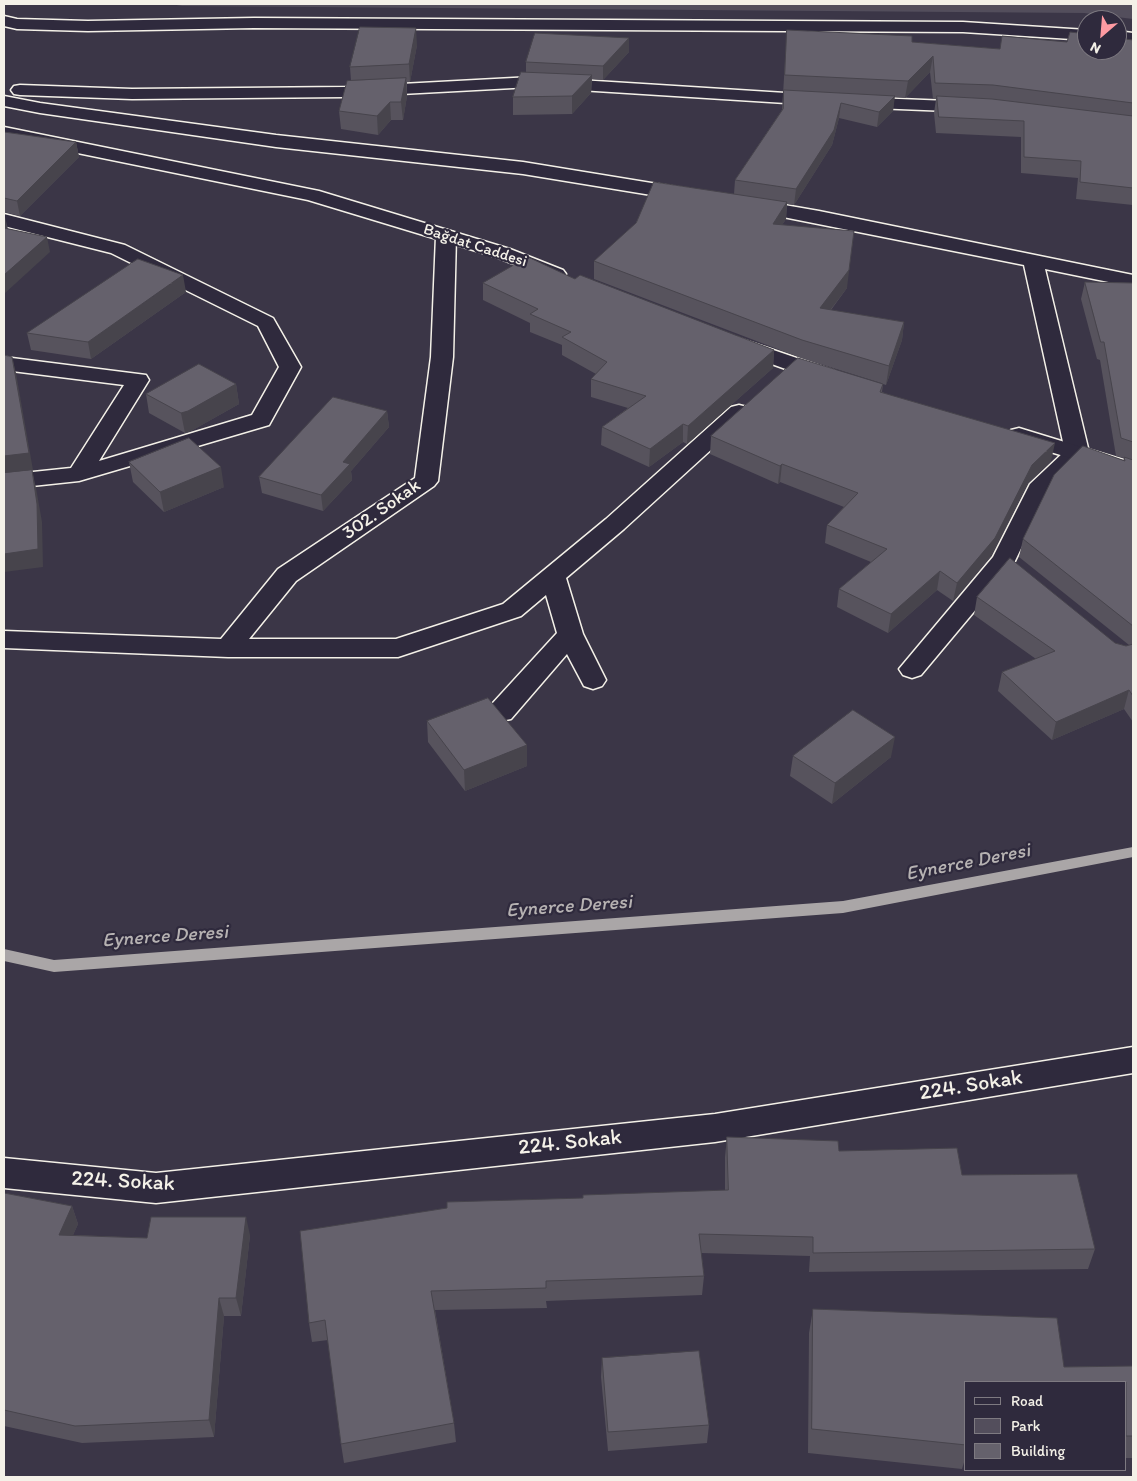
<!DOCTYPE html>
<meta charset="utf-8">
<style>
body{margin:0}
#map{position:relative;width:1137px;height:1481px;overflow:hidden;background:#3b3647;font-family:Itim,sans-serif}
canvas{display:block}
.frame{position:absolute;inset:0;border:5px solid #f4f1e8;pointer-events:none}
.legend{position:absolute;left:964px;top:1381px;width:162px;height:90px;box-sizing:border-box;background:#2f2a3d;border:1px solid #7e7a81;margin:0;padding:6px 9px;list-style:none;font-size:15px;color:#f4f1e8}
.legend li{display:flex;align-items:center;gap:10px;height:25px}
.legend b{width:25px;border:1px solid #7e7a81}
.north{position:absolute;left:1077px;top:10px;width:50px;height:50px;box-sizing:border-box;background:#2f2a3d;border:1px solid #7e7a81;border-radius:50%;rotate:207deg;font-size:14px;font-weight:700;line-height:20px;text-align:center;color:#f4f1e8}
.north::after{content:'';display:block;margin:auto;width:18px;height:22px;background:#ff9aa2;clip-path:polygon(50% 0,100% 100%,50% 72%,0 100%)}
</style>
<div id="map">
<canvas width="1137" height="1481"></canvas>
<div class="frame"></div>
<ul class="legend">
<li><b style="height:6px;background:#2f2a3d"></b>Road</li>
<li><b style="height:14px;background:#534e5c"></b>Park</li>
<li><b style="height:14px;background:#65616c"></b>Building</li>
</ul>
<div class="north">N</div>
</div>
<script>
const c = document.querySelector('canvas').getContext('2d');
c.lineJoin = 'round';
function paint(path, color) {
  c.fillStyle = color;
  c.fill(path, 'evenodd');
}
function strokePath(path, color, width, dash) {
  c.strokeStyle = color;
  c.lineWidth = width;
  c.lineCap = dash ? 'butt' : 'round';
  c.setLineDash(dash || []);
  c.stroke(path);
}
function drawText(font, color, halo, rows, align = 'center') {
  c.font = font + ' Itim,sans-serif';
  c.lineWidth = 4.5;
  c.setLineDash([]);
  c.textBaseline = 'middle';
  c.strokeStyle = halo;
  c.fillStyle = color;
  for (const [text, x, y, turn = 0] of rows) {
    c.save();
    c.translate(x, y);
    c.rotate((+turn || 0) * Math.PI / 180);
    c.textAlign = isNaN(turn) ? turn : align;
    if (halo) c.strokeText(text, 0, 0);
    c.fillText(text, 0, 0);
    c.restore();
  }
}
paint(new Path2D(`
 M 171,4 L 1133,4 L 1133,19 L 1084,13 L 182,6 Z`), '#534e5c');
paint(new Path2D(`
 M 1133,847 L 1133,857 L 843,913 L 54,972 L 4,961 L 4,949 L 54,960 L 843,901 Z`), '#aaa6a7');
const minor = new Path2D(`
 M 4,16 L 17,19 L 88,21 L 254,18 L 963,22 L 1087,30 L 1087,40 L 963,32 L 254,28 L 88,31 L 17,29 L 4,26 Z
 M 1117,31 L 1133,33 L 1133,43 L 1117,41 Z
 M 532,77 L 849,97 L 974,102 L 980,103 L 983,107 L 980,111 L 974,112 L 849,107 L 532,87 L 345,97 L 132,99 L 20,95 L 14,94 L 11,90 L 14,86 L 20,85 L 132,89 L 345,87 Z
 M 4,96 L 40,103 L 276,135 L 523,162 L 688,189 L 695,191 L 698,195 L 695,199 L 688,201 L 523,174 L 276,147 L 40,113 L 4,106 Z
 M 750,199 L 819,211 L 1133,275 L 1133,287 L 1045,269 L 1089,452 L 1048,492 L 1013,565 L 921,675 L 912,678 L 903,675 L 899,669 L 993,557 L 1030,484 L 1065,451 L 1024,265 L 743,209 L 740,205 L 743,201 Z
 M 4,214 L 125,245 L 273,318 L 301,367 L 269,425 L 79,481 L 4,489 L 4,475 L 71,468 L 124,385 L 4,370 L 4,357 L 146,375 L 149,380 L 99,461 L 252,415 L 279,367 L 258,326 L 111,253 L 4,226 Z
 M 446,230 L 453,232 L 456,236 L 453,357 L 438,481 L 434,486 L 296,581 L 249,639 L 396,639 L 503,604 L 606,519 L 731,407 L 739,405 L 747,407 L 750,412 L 747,417 L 624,529 L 566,578 L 583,634 L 606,680 L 602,686 L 593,689 L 584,686 L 567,654 L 511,719 L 501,721 L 491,719 L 487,712 L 491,705 L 557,633 L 546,595 L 521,616 L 398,657 L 228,657 L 4,648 L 4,631 L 221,639 L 278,569 L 415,478 L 431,357 L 436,236 L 439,232 Z
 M 1133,1047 L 1133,1073 L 715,1142 L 156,1203 L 4,1188 L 4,1158 L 156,1173 L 715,1114 Z`);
const secondary = new Path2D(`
 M 4,127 L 319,191 L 510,249 L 563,270 L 566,274 L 563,278 L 556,280 L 549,278 L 496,257 L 308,200 L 4,138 Z
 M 738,338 L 835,371 L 838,376 L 835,381 L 827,383 L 819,381 L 730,349 L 727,344 L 730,339 Z
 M 1019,428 L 1133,463 L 1133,477 L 1011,440 L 1008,435 L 1011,430 Z`);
strokePath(minor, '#f4f1e8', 3);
strokePath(secondary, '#f4f1e8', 3);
paint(minor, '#2f2a3d');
paint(secondary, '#2f2a3d');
paint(new Path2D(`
 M 787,30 L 912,42 L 1000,49 L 1067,42 L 1133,40 L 1133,205 L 1076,199 L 1078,178 L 1021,173 L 1021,137 L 936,133 L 934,113 L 936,99 L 933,99 L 930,72 L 905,98 L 894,97 L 893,111 L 877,127 L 839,118 L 832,145 L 794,205 L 787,204 L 786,219 L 782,225 L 847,288 L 831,310 L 904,322 L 902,340 L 886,385 L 883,384 L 882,392 L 1051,461 L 1028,483 L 991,556 L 953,601 L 937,590 L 888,633 L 837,607 L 839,589 L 871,562 L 825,543 L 827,525 L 844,507 L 780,482 L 778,484 L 710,454 L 711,436 L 881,383 L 801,358 L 594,279 L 594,261 L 734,194 L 735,180 L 782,110 Z
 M 629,38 L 629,52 L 603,80 L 592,79 L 591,93 L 572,114 L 513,115 L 513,97 L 526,72 L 526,62 Z
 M 417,45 L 410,82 L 407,82 L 407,96 L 403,120 L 391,120 L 378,135 L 341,129 L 339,111 L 351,81 L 350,67 Z
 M 4,132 L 76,142 L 79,157 L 20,216 L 4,212 L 4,213 Z
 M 575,279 L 774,350 L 773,368 L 687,444 L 683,442 L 649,467 L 601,445 L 602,427 L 628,408 L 591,397 L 591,379 L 596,374 L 562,355 L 562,345 L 530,332 L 530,323 L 483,300 L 483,283 Z
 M 1085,282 L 1133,283 L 1133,722 L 1124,709 L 1052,740 L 998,691 L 1002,672 L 1036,659 L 974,615 L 977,597 L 1115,643 L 1126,646 L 1129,645 L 1019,557 L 1023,539 L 1123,461 L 1124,458 L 1116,456 L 1100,360 L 1097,359 L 1081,299 Z
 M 186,292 L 91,359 L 31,350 L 27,333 Z
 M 236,384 L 239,404 L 191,431 L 185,433 L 149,413 L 146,394 Z
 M 387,411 L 389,427 L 351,471 L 352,480 L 323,511 L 262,493 L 259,477 Z
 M 129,462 L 224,487 L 164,512 L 133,482 Z
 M 427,721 L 527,766 L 465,791 L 428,742 Z
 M 793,756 L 891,757 L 832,804 L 790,776 Z
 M 727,1137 L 839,1151 L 962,1175 L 1095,1249 L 1088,1269 L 809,1272 L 810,1256 L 701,1253 L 704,1276 L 702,1295 L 546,1301 L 547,1308 L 435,1310 L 454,1423 L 456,1442 L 344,1463 L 341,1444 L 328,1340 L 312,1342 L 309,1323 L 583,1198 L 725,1190 L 725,1157 Z
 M 4,1193 L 72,1206 L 78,1224 L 73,1235 L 147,1238 L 250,1235 L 241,1316 L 224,1316 L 214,1437 L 82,1443 L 4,1426 Z
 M 813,1309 L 1064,1367 L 1133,1366 L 1133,1458 L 1126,1458 L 1126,1382 L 966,1382 L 966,1456 L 962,1469 L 808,1453 L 809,1333 Z
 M 602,1358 L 709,1425 L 707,1443 L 608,1451 L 601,1377 Z`), '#57535d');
paint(new Path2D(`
 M 416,28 L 417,45 L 410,82 L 409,64 Z
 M 629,38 L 629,52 L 603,80 L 603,66 Z
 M 933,56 L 930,72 L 905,98 L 908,81 Z
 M 592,75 L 591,93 L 572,114 L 572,96 Z
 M 406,78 L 407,96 L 403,120 L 401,102 Z
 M 895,96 L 893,111 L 877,127 L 879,112 Z
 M 390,102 L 391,120 L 378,135 L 377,116 Z
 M 841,103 L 839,118 L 832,145 L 794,205 L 796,189 Z
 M 76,142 L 79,157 L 20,216 L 17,201 Z
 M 787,202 L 786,219 L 771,242 L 773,224 Z
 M 4,213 L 8,229 L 4,233 Z
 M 854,231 L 847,288 L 818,326 L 820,308 Z
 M 47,237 L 50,252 L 4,294 L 4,275 Z
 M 183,275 L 186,292 L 91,359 L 88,342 Z
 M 904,322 L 902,340 L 886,385 L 889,366 Z
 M 774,350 L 773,368 L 687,444 L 688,426 Z
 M 12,357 L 16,373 L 33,470 L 4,474 L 4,456 Z
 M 236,384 L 239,404 L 191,431 L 185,433 L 181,413 Z
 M 387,411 L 389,427 L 351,471 L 352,480 L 323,511 L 321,495 L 343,462 Z
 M 683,424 L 683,442 L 649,467 L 650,449 Z
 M 1055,443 L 1051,461 L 1028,483 L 991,556 L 953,601 L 957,583 L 1032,465 Z
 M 782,464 L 780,482 L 778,484 L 780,466 Z
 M 221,467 L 224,487 L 164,512 L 160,492 Z
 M 32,470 L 36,488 L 42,522 L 43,567 L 4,572 L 4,554 Z
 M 940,571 L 937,590 L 888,633 L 891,614 Z
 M 1129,690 L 1124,709 L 1052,740 L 1056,722 Z
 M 895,737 L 891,757 L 832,804 L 835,783 Z
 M 527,745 L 527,766 L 465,791 L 464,770 Z
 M 72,1206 L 78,1224 L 65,1253 L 59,1235 Z
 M 246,1217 L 250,1235 L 241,1316 L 236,1298 Z
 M 219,1298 L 224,1316 L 214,1437 L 209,1420 Z`), '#47444c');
const building = new Path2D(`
 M 360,27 L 416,28 L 409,64 L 350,67 Z
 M 787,30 L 912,36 L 912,42 L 1000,49 L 1002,36 L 1067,42 L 1070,32 L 1087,34 L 1087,50 L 1117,50 L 1117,38 L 1133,40 L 1133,103 L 993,85 L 935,83 L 933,56 L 908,81 L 785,75 Z
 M 535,33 L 629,38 L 603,66 L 526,62 Z
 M 521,72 L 592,75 L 572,96 L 513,97 Z
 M 406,78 L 401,102 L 390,102 L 377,116 L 339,111 L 347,81 Z
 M 784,90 L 895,96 L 879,112 L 841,103 L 834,130 L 796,189 L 735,180 L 783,109 Z
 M 937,96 L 992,99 L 1133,116 L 1133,188 L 1080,182 L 1081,161 L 1024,157 L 1024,121 L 939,117 Z
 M 4,132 L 76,142 L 17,201 L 4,198 Z
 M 654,182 L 787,202 L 773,224 L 854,231 L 849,270 L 820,308 L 904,322 L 889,366 L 802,340 L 594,261 L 636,223 Z
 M 4,228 L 47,237 L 4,275 Z
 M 528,257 L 575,279 L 580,275 L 774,350 L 688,426 L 683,424 L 650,449 L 602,427 L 646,396 L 591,379 L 607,362 L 562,337 L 571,332 L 530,314 L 538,309 L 483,283 Z
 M 138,259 L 183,275 L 88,342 L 27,333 Z
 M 1085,282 L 1133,283 L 1133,442 L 1121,438 L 1104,342 L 1101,342 Z
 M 4,355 L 12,357 L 29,453 L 4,456 Z
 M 798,358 L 883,384 L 880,392 L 1055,443 L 1032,465 L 995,538 L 957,583 L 940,571 L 891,614 L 839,589 L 887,549 L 827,525 L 858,493 L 782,464 L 780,466 L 711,436 Z
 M 199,364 L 236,384 L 188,411 L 181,413 L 146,394 Z
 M 333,397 L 387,411 L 343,462 L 350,464 L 321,495 L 259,477 Z
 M 189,438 L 221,467 L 160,492 L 129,462 Z
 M 1083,446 L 1125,461 L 1124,457 L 1133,460 L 1133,626 L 1023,539 L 1054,475 Z
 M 32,470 L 37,504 L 38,549 L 4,554 L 4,473 Z
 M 1010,558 L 1115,643 L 1126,646 L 1133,644 L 1133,696 L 1129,690 L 1056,722 L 1002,672 L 1055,651 L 977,597 Z
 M 488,698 L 527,745 L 464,770 L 427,721 Z
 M 853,710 L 895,737 L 835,783 L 793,756 Z
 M 727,1137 L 838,1141 L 839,1151 L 957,1148 L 962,1175 L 1077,1174 L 1095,1249 L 813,1253 L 813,1237 L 699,1234 L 704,1276 L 546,1281 L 546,1288 L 431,1291 L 454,1423 L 341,1444 L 325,1320 L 309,1323 L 300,1231 L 447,1208 L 447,1202 L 583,1198 L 583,1195 L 728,1190 Z
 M 4,1193 L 72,1206 L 59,1235 L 147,1238 L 151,1217 L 246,1217 L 236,1298 L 219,1298 L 209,1420 L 75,1426 L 4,1410 Z
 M 813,1309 L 1057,1318 L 1064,1367 L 1133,1366 L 1133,1436 L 1126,1436 L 1126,1382 L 966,1382 L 966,1445 L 812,1429 Z
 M 699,1351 L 709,1425 L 608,1432 L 602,1358 Z`);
paint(building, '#65616c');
strokePath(building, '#47444c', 1);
drawText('16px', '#f4f1e8', '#2f2a3d', [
 ["Bağdat Caddesi",475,246,18]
]);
drawText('19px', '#f4f1e8', '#2f2a3d', [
 ["302. Sokak",382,510,-35]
]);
drawText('italic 20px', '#b6b2b2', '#2f2a3d', [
 ["Eynerce Deresi",968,863,-11],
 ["Eynerce Deresi",569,907,-4],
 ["Eynerce Deresi",165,937,-4]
]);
drawText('22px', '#f4f1e8', '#2f2a3d', [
 ["224. Sokak",971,1086,-9],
 ["224. Sokak",570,1143,-6],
 ["224. Sokak",123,1182,3]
]);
</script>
